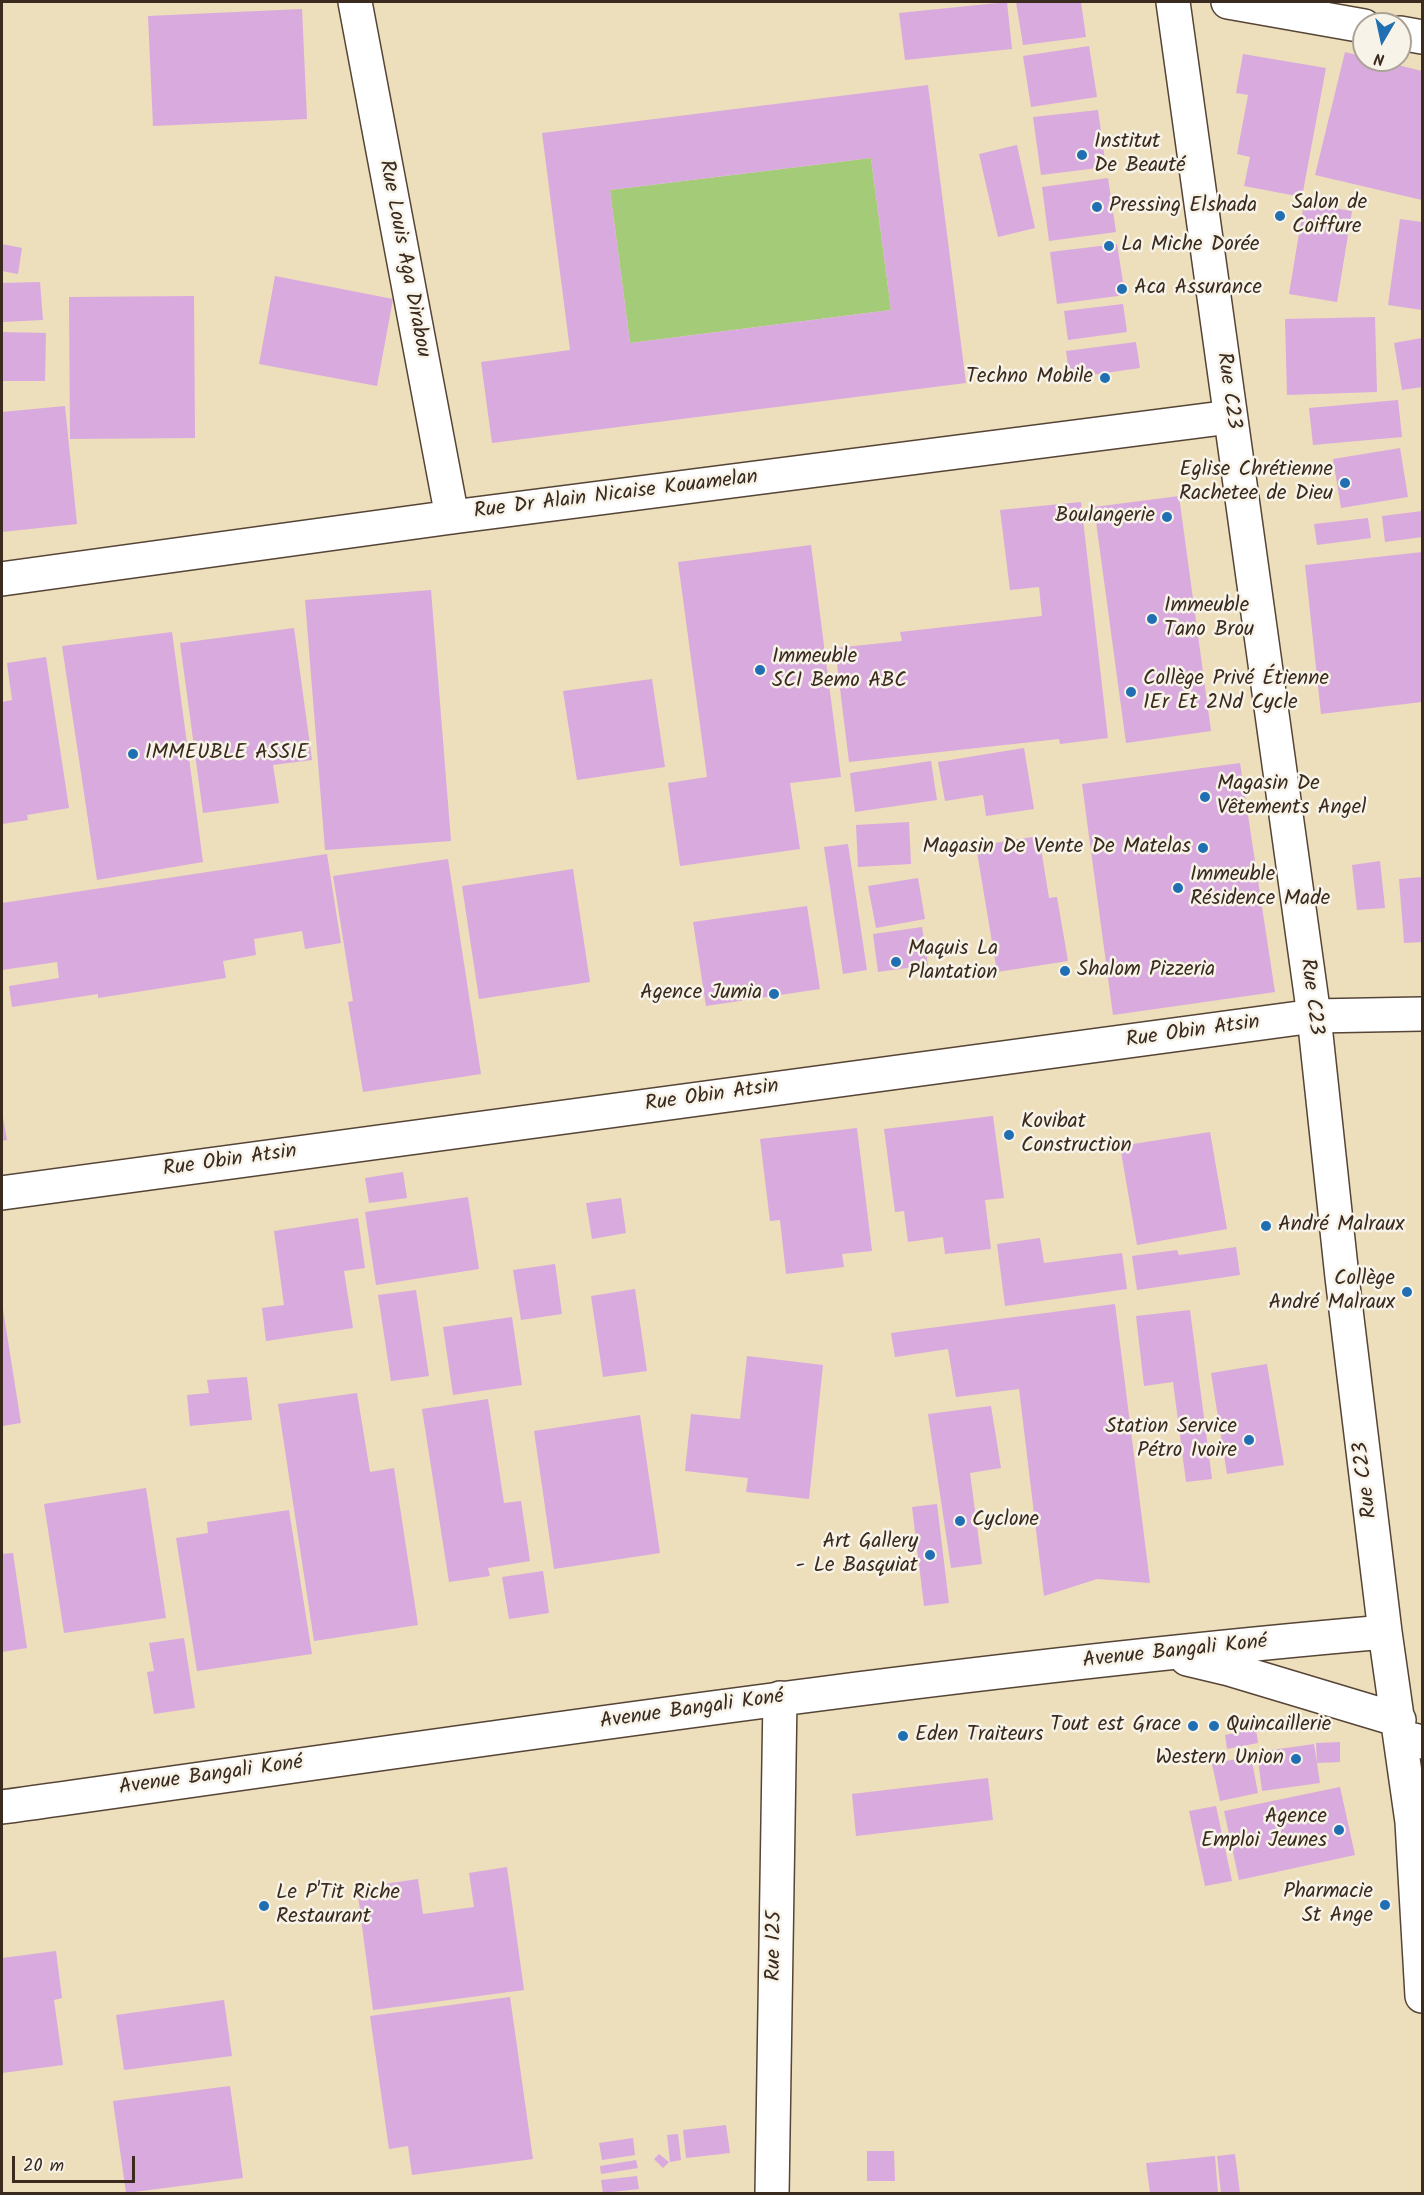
<!DOCTYPE html>
<meta charset="utf-8">
<style>
body{margin:0}
#map{position:relative;width:1424px;height:2195px;overflow:hidden;background:#eddebc;font-family:Kalam,sans-serif}
canvas{display:block}
.frame{position:absolute;inset:0;border:3px solid #3b2a1e;pointer-events:none}
.north{position:absolute;left:1352px;top:12px;width:60px;height:60px;box-sizing:border-box;background:#f7f3e8;border:2px solid #aca397;border-radius:50%;rotate:189deg;font-size:16px;font-weight:700;line-height:24px;text-align:center;color:#3b2a1e}
.north::after{content:'';display:block;margin:auto;width:21px;height:27px;background:#1f6fb2;clip-path:polygon(50% 0,100% 100%,50% 72%,0 100%)}
.scale{position:absolute;left:12px;top:2156px;width:123px;height:27px;box-sizing:border-box;border:3px solid #3b2a1e;border-top:0;padding-left:8px;font-size:18px;line-height:21px;white-space:nowrap;color:#3b2a1e;-webkit-text-stroke:4px #f7f3e8;paint-order:stroke}
</style>
<div id="map">
<canvas width="1424" height="2195"></canvas>
<div class="frame"></div>
<div class="north">N</div>
<div class="scale">20 m</div>
</div>
<script>
const c = document.querySelector('canvas').getContext('2d');
c.lineJoin = 'round';
function paint(path, color) {
  c.fillStyle = color;
  c.fill(path, 'evenodd');
}
function strokePath(path, color, width, dash) {
  c.strokeStyle = color;
  c.lineWidth = width;
  c.lineCap = dash ? 'butt' : 'round';
  c.setLineDash(dash || []);
  c.stroke(path);
}
function drawText(font, color, halo, rows, align = 'center') {
  c.font = font + ' Kalam,sans-serif';
  c.lineWidth = 5;
  c.setLineDash([]);
  c.textBaseline = 'middle';
  c.strokeStyle = halo;
  c.fillStyle = color;
  for (const [text, x, y, turn = 0] of rows) {
    c.save();
    c.translate(x, y);
    c.rotate((+turn || 0) * Math.PI / 180);
    c.textAlign = isNaN(turn) ? turn : align;
    if (halo) c.strokeText(text, 0, 0);
    c.fillText(text, 0, 0);
    c.restore();
  }
}
paint(new Path2D(`
 M 871,158 L 891,310 L 630,343 L 610,190 Z`), '#a4cc78');
paint(new Path2D(`
 M 1007,2 L 1012,49 L 905,60 L 899,13 Z
 M 1016,2 L 1081,2 L 1086,37 L 1023,45 Z
 M 302,9 L 307,119 L 153,126 L 148,16 Z
 M 1089,46 L 1097,97 L 1031,107 L 1023,56 Z
 M 1345,52 L 1364,57 L 1364,60 L 1378,60 L 1422,71 L 1422,200 L 1315,175 Z
 M 1243,54 L 1326,68 L 1302,197 L 1244,186 L 1250,157 L 1237,154 L 1248,95 L 1236,93 Z
 M 928,85 L 966,383 L 492,443 L 481,362 L 570,350 L 542,133 ZM 871,158 L 891,310 L 630,343 L 610,190 Z
 M 1098,110 L 1106,167 L 1041,175 L 1033,117 Z
 M 1017,145 L 1035,228 L 998,237 L 979,154 Z
 M 1108,178 L 1116,232 L 1049,241 L 1042,187 Z
 M 1304,203 L 1352,211 L 1337,302 L 1289,294 Z
 M 1400,219 L 1422,222 L 1422,310 L 1388,305 Z
 M 2,244 L 22,248 L 18,274 L 2,271 Z
 M 1117,244 L 1125,295 L 1057,304 L 1050,252 Z
 M 275,276 L 393,299 L 377,386 L 259,364 Z
 M 40,282 L 43,320 L 2,322 L 2,283 Z
 M 194,296 L 195,438 L 70,439 L 69,297 Z
 M 1123,304 L 1127,332 L 1068,340 L 1064,311 Z
 M 1375,317 L 1377,392 L 1287,395 L 1285,319 Z
 M 2,332 L 46,333 L 45,381 L 2,381 Z
 M 1422,338 L 1422,387 L 1402,390 L 1394,343 Z
 M 1136,342 L 1140,368 L 1070,378 L 1066,351 Z
 M 1398,400 L 1402,437 L 1313,445 L 1309,408 Z
 M 65,406 L 77,524 L 2,532 L 2,412 Z
 M 1400,448 L 1408,497 L 1341,508 L 1333,459 Z
 M 1179,496 L 1211,731 L 1126,743 L 1094,507 Z
 M 1081,502 L 1108,738 L 1060,744 L 1059,739 L 849,762 L 835,648 L 902,641 L 900,632 L 1042,616 L 1039,587 L 1010,590 L 1000,510 Z
 M 1422,511 L 1422,537 L 1385,542 L 1382,516 Z
 M 1368,518 L 1371,538 L 1317,545 L 1314,524 Z
 M 811,545 L 841,777 L 790,783 L 800,849 L 680,866 L 668,783 L 707,777 L 678,562 Z
 M 1422,552 L 1422,702 L 1321,714 L 1305,565 Z
 M 431,590 L 451,841 L 325,850 L 305,600 Z
 M 294,628 L 312,760 L 273,765 L 279,803 L 203,813 L 180,643 Z
 M 172,632 L 203,862 L 97,880 L 62,646 Z
 M 46,657 L 69,808 L 27,815 L 28,820 L 2,824 L 2,702 L 12,700 L 7,663 Z
 M 652,679 L 665,767 L 577,780 L 563,691 Z
 M 1024,748 L 1034,809 L 986,816 L 983,795 L 945,801 L 938,762 Z
 M 931,761 L 937,800 L 855,812 L 850,773 Z
 M 1240,763 L 1275,992 L 1113,1015 L 1082,784 Z
 M 909,822 L 911,864 L 858,867 L 856,825 Z
 M 1039,836 L 1049,898 L 1057,897 L 1068,961 L 997,972 L 976,846 Z
 M 848,844 L 867,970 L 843,974 L 824,847 Z
 M 327,854 L 341,943 L 305,949 L 302,931 L 254,939 L 256,955 L 223,961 L 226,978 L 98,998 L 98,994 L 12,1007 L 9,986 L 59,978 L 57,962 L 2,970 L 2,903 Z
 M 448,859 L 481,1074 L 363,1092 L 348,1002 L 353,1001 L 333,876 Z
 M 1380,861 L 1385,908 L 1357,910 L 1352,865 Z
 M 573,869 L 590,982 L 479,999 L 462,886 Z
 M 1422,877 L 1422,942 L 1404,943 L 1399,879 Z
 M 918,878 L 925,919 L 876,928 L 868,886 Z
 M 807,906 L 820,989 L 706,1006 L 693,922 Z
 M 922,927 L 928,965 L 878,972 L 873,934 Z
 M 2,1112 L 7,1140 L 2,1141 Z
 M 993,1116 L 1004,1198 L 985,1200 L 991,1249 L 945,1254 L 943,1237 L 908,1242 L 904,1211 L 895,1212 L 884,1129 Z
 M 857,1128 L 872,1251 L 842,1254 L 844,1267 L 786,1274 L 780,1220 L 770,1221 L 760,1139 Z
 M 1210,1132 L 1227,1229 L 1137,1245 L 1120,1146 Z
 M 403,1172 L 407,1198 L 369,1203 L 365,1178 Z
 M 468,1197 L 479,1269 L 376,1285 L 365,1212 Z
 M 621,1198 L 626,1233 L 592,1239 L 586,1203 Z
 M 358,1218 L 365,1268 L 344,1271 L 353,1328 L 266,1341 L 262,1308 L 284,1305 L 274,1231 Z
 M 1040,1238 L 1044,1263 L 1122,1253 L 1127,1289 L 1005,1306 L 997,1244 Z
 M 1236,1247 L 1240,1275 L 1137,1290 L 1132,1256 L 1177,1250 L 1179,1255 Z
 M 555,1264 L 562,1314 L 521,1320 L 513,1270 Z
 M 635,1289 L 647,1371 L 603,1377 L 591,1296 Z
 M 416,1290 L 429,1376 L 391,1381 L 378,1295 Z
 M 2,1303 L 21,1423 L 2,1426 Z
 M 1115,1304 L 1150,1583 L 1097,1579 L 1044,1596 L 1019,1389 L 956,1397 L 948,1349 L 895,1357 L 891,1333 Z
 M 1190,1310 L 1212,1479 L 1186,1482 L 1173,1382 L 1144,1386 L 1136,1316 Z
 M 512,1317 L 522,1385 L 453,1395 L 443,1327 Z
 M 747,1356 L 823,1365 L 809,1499 L 746,1492 L 748,1478 L 685,1471 L 691,1414 L 740,1419 Z
 M 1267,1364 L 1284,1465 L 1227,1474 L 1211,1373 Z
 M 247,1377 L 252,1420 L 190,1426 L 187,1395 L 209,1393 L 207,1380 Z
 M 357,1393 L 370,1472 L 394,1468 L 418,1625 L 314,1641 L 278,1404 Z
 M 488,1399 L 504,1503 L 521,1501 L 530,1561 L 488,1568 L 490,1576 L 449,1582 L 422,1409 Z
 M 991,1406 L 1001,1468 L 970,1473 L 982,1564 L 951,1568 L 928,1414 Z
 M 640,1415 L 660,1553 L 554,1569 L 534,1431 Z
 M 146,1488 L 166,1618 L 64,1633 L 44,1504 Z
 M 937,1504 L 949,1603 L 924,1606 L 912,1507 Z
 M 289,1510 L 312,1654 L 197,1671 L 176,1538 L 208,1533 L 207,1522 Z
 M 13,1553 L 27,1648 L 2,1652 L 2,1554 Z
 M 543,1571 L 549,1613 L 509,1619 L 502,1577 Z
 M 184,1638 L 195,1708 L 154,1714 L 147,1672 L 154,1671 L 149,1643 Z
 M 1256,1729 L 1258,1743 L 1227,1749 L 1225,1735 Z
 M 1340,1742 L 1340,1762 L 1317,1763 L 1316,1743 Z
 M 1314,1744 L 1320,1783 L 1262,1791 L 1257,1752 Z
 M 1251,1756 L 1258,1793 L 1220,1801 L 1212,1764 Z
 M 988,1778 L 993,1820 L 856,1836 L 852,1794 Z
 M 1340,1787 L 1355,1855 L 1239,1880 L 1224,1811 Z
 M 1216,1806 L 1232,1881 L 1205,1886 L 1189,1811 Z
 M 507,1867 L 524,1990 L 373,2010 L 357,1888 L 418,1879 L 423,1914 L 474,1907 L 469,1873 Z
 M 56,1951 L 62,1998 L 54,2000 L 63,2065 L 2,2073 L 2,1958 Z
 M 510,1997 L 533,2159 L 412,2175 L 408,2146 L 389,2149 L 370,2016 Z
 M 224,2000 L 232,2056 L 124,2070 L 116,2015 Z
 M 230,2086 L 243,2178 L 126,2193 L 113,2101 Z
 M 726,2125 L 730,2153 L 686,2158 L 683,2130 Z
 M 678,2134 L 681,2160 L 670,2162 L 667,2135 Z
 M 633,2138 L 635,2155 L 602,2160 L 599,2143 Z
 M 867,2151 L 894,2151 L 895,2181 L 867,2181 Z
 M 659,2154 L 669,2162 L 663,2168 L 654,2159 Z
 M 1235,2154 L 1240,2193 L 1221,2193 L 1217,2156 Z
 M 1215,2156 L 1218,2193 L 1150,2193 L 1146,2163 Z
 M 636,2160 L 638,2168 L 601,2174 L 600,2166 Z
 M 637,2176 L 639,2189 L 603,2193 L 601,2180 Z`), '#d9aade');
const street = new Path2D(`
 M 355,2 L 452,517
 M 1228,2 L 1364,26
 M 1400,33 L 1422,37
 M 2,579 L 452,517 L 1230,417
 M 2,1193 L 1314,1016 L 1422,1014
 M 1401,1737 L 1422,1742
 M 772,2194 L 780,1698`);
const secondary = new Path2D(`
 M 1173,2 L 1314,1016 L 1342,1277 L 1385,1632 L 1412,1822 L 1422,1996
 M 1187,1659 L 1229,1669 L 1399,1720
 M 2,1807 C 462,1743 922,1672 1385,1632`);
strokePath(street, '#564536', 36);
strokePath(secondary, '#564536', 36);
strokePath(street, '#fff', 33);
strokePath(secondary, '#fff', 33);
for (const [x, y, r, color] of [
 [1082,155,6,"#1f6fb2"],
 [1097,207,6,"#1f6fb2"],
 [1280,216,6,"#1f6fb2"],
 [1109,246,6,"#1f6fb2"],
 [1122,289,6,"#1f6fb2"],
 [1105,378,6,"#1f6fb2"],
 [1345,483,6,"#1f6fb2"],
 [1167,517,6,"#1f6fb2"],
 [1152,619,6,"#1f6fb2"],
 [760,670,6,"#1f6fb2"],
 [1131,692,6,"#1f6fb2"],
 [133,754,6,"#1f6fb2"],
 [1205,797,6,"#1f6fb2"],
 [1203,848,6,"#1f6fb2"],
 [1178,888,6,"#1f6fb2"],
 [896,962,6,"#1f6fb2"],
 [1065,971,6,"#1f6fb2"],
 [774,994,6,"#1f6fb2"],
 [1009,1135,6,"#1f6fb2"],
 [1266,1226,6,"#1f6fb2"],
 [1407,1292,6,"#1f6fb2"],
 [1249,1440,6,"#1f6fb2"],
 [960,1521,6,"#1f6fb2"],
 [930,1555,6,"#1f6fb2"],
 [1193,1726,6,"#1f6fb2"],
 [1214,1726,6,"#1f6fb2"],
 [903,1736,6,"#1f6fb2"],
 [1296,1759,6,"#1f6fb2"],
 [1339,1830,6,"#1f6fb2"],
 [1385,1905,6,"#1f6fb2"],
 [264,1906,6,"#1f6fb2"]
]) {
  const dot = new Path2D();
  dot.arc(x, y, r, 0, 2 * Math.PI);
  c.fillStyle = color;
  c.fill(dot);
  strokePath(dot, '#f7f3e8', 2);
}
drawText('21px', '#3b2a1e', '#f7f3e8', [
 ["Institut",1094,143],
 ["De Beauté",1094,167],
 ["Salon de",1292,204],
 ["Coiffure",1292,228],
 ["Pressing Elshada",1109,207],
 ["La Miche Dorée",1121,246],
 ["Aca Assurance",1134,289],
 ["Techno Mobile",1093,378,"right"],
 ["Eglise Chrétienne",1333,471,"right"],
 ["Rachetee de Dieu",1333,495,"right"],
 ["Boulangerie",1155,517,"right"],
 ["Immeuble",1164,607],
 ["Tano Brou",1164,631],
 ["Immeuble",772,658],
 ["SCI Bemo ABC",772,682],
 ["Collège Privé Étienne",1143,680],
 ["1Er Et 2Nd Cycle",1143,704],
 ["IMMEUBLE ASSIE",145,754],
 ["Magasin De",1217,785],
 ["Vêtements Angel",1217,809],
 ["Magasin De Vente De Matelas",1191,848,"right"],
 ["Immeuble",1190,876],
 ["Résidence Made",1190,900],
 ["Maquis La",908,950],
 ["Plantation",908,974],
 ["Shalom Pizzeria",1077,971],
 ["Agence Jumia",762,994,"right"],
 ["Kovibat",1021,1123],
 ["Construction",1021,1147],
 ["André Malraux",1278,1226],
 ["Collège",1395,1280,"right"],
 ["André Malraux",1395,1304,"right"],
 ["Station Service",1237,1428,"right"],
 ["Pétro Ivoire",1237,1452,"right"],
 ["Cyclone",972,1521],
 ["Art Gallery",918,1543,"right"],
 ["- Le Basquiat",918,1567,"right"],
 ["Tout est Grace",1181,1726,"right"],
 ["Quincaillerie",1226,1726],
 ["Eden Traiteurs",915,1736],
 ["Western Union",1284,1759,"right"],
 ["Agence",1327,1818,"right"],
 ["Emploi Jeunes",1327,1842,"right"],
 ["Pharmacie",1373,1893,"right"],
 ["St Ange",1373,1917,"right"],
 ["Le P'Tit Riche",276,1894],
 ["Restaurant",276,1918]
], 'left');
drawText('21px', '#3b2a1e', '#f7f3e8', [
 ["Rue Louis Aga Dirabou",403,259,79],
 ["Rue C23",1227,391,82],
 ["Rue Dr Alain Nicaise Kouamelan",616,496,-7],
 ["Rue C23",1310,997,83],
 ["Rue Obin Atsin",1193,1033,-8],
 ["Rue Obin Atsin",712,1097,-8],
 ["Rue Obin Atsin",230,1162,-8],
 ["Rue C23",1367,1480,-97],
 ["Avenue Bangali Koné",1175,1653,-6],
 ["Avenue Bangali Koné",692,1711,-8],
 ["Avenue Bangali Koné",211,1777,-8],
 ["Rue I25",776,1946,-89]
]);
</script>
